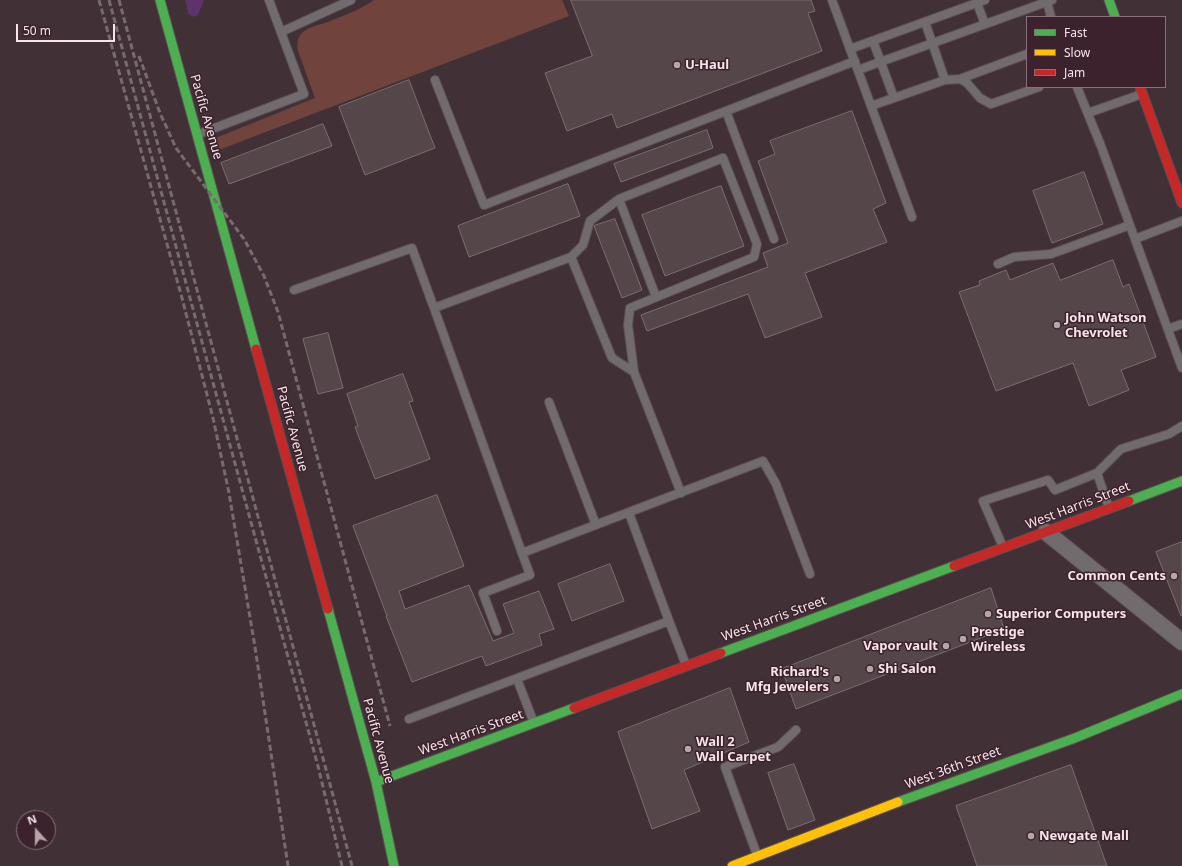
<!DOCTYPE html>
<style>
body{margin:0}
#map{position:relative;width:1182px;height:866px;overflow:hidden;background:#413137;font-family:"Noto Sans",sans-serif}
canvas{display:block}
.legend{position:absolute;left:1026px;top:16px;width:140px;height:72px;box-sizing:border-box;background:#3c222c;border:1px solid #877078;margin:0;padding:5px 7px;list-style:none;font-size:12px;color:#f7e4ea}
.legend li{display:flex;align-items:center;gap:8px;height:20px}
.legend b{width:20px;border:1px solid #877078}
.north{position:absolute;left:16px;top:810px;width:40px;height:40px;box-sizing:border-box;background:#3c222c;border:1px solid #877078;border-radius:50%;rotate:339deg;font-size:11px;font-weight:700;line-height:16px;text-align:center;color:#f7e4ea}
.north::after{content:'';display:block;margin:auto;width:14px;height:18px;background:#b7a5ab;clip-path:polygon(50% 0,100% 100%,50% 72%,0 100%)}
.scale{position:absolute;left:16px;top:24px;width:99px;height:18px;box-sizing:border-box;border:2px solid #f7e4ea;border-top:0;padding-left:5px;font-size:12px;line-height:14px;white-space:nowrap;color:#f7e4ea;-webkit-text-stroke:3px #3c222c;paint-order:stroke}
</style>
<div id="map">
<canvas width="1182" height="866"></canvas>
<ul class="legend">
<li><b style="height:5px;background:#4caf50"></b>Fast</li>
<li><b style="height:5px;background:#ffc107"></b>Slow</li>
<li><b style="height:5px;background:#c62828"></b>Jam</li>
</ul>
<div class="north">N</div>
<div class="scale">50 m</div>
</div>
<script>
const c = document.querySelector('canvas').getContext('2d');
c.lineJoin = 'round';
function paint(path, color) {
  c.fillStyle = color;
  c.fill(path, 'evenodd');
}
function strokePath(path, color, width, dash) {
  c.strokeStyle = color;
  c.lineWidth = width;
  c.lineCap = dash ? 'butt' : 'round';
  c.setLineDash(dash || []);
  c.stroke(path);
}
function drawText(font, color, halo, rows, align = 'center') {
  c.font = font + ' "Noto Sans",sans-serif';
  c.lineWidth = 3;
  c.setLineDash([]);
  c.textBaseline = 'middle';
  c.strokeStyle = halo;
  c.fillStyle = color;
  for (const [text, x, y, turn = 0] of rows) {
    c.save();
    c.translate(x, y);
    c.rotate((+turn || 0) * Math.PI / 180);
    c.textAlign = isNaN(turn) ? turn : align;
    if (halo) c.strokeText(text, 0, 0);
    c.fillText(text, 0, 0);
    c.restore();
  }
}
paint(new Path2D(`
 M 374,0 L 562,0 L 569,16 L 216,151 L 213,139 L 315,98 L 298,51 C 297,44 297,38 302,33 C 308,27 318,25 325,23 C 342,16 359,11 374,0 Z`), '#70443c');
paint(new Path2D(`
 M 185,0 L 204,0 L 198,15 L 192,17 L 188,13 Z`), '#5e326a');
const building = new Path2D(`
 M 571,0 L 811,0 L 815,11 L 808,13 L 822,51 L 617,128 L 612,114 L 567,131 L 545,73 L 592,56 Z
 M 409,80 L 435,148 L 365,175 L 339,107 Z
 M 852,111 L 886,203 L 873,209 L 887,242 L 805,273 L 822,317 L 765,338 L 748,294 L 647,331 L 641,315 L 768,267 L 763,253 L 788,243 L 758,161 L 775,154 L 770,141 Z
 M 323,124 L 332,146 L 229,184 L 221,163 Z
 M 707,130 L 713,148 L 621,182 L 614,164 Z
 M 1084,172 L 1103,224 L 1052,243 L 1033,191 Z
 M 568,184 L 580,216 L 469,257 L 458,226 Z
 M 721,186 L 744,246 L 665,276 L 642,215 Z
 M 615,219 L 642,290 L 622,298 L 594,226 Z
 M 1113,260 L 1123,287 L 1129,284 L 1156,357 L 1121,370 L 1129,390 L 1089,406 L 1073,363 L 996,391 L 959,292 L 980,285 L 979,281 L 1006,270 L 1010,280 L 1053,263 L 1060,280 Z
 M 328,333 L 343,388 L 318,394 L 303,339 Z
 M 403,374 L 413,401 L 409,402 L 430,459 L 375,479 L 355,427 L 358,426 L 347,394 Z
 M 437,495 L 464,566 L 399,591 L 405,609 L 469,585 L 493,641 L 514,633 L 503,604 L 539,591 L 554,629 L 539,634 L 542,645 L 486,666 L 482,656 L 412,682 L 386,616 L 387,616 L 353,526 Z
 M 1182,542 L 1182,616 L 1181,616 L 1156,552 Z
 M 610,564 L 624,601 L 572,621 L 558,584 Z
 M 991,588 L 1004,629 L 796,709 L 782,669 Z
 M 730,688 L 749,742 L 684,770 L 700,811 L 652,829 L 618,732 Z
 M 794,764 L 815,820 L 788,830 L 768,773 Z
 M 1071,765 L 1107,866 L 977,866 L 956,806 Z`);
paint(building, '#544649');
strokePath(building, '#7b6d70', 1);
const lane = new Path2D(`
 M 832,0 L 912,217
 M 1047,2 L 1051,17
 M 977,3 L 985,24
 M 925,22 L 945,80
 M 281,32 L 351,0
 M 873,41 L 894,98
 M 850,49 L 985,0
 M 858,70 L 1052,0
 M 960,79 L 1027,54
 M 435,80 L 484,205 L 855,61
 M 1077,87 L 1101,146 L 1182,368
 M 871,106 L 945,80 L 960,79 L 967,83 L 980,98 L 991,104 L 1039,87
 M 726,111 L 774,239
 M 1088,113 L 1142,94
 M 199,134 L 304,94 L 269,0
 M 1135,239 L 1182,221
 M 571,257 L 583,245 L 590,221 L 619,199
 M 998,264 L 1014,257 L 1051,254 L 1130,225
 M 294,290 L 412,248 L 434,308
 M 656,297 L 619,199 L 723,158 L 757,244 L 754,257 L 630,308 L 628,325 L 634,372 L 681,493
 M 1168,329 L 1182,324
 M 549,402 L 596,525
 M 1097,473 L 1109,508
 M 629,513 L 669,621
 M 1003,547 L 983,501 L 1048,480 L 1055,490 L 1097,473 L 1121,449 L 1169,434 L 1182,426
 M 522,553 L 434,308 L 571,257 L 612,358 L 634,372
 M 497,631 L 483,593 L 530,575 L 522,553 L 763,461 L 776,484 L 810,574
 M 517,679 L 534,723
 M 409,719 L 669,621 L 686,665
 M 757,855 L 725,767 L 778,747 L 796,730`);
const street = new Path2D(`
 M 1046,532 L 1182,642`);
const fast = new Path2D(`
 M 160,0 L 256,349
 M 1109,0 L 1115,17
 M 1129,501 L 1182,481
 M 328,609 L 376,782 L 394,866
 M 721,653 L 954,566
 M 376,782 L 574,708
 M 898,802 L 1075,738 L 1182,694`);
const slow = new Path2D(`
 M 732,866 L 898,802`);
const jam = new Path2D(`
 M 1140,87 L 1182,203
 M 256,349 L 328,609
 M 954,566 L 1129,501
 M 574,708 L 721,653`);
strokePath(lane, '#5c4f54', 10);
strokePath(street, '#5c4f54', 18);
strokePath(fast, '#5c4f54', 11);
strokePath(slow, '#5c4f54', 11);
strokePath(jam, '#5c4f54', 11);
strokePath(lane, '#716b6e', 8);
strokePath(street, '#716b6e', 16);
strokePath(fast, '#4caf50', 9);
strokePath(slow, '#ffc107', 9);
strokePath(jam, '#c62828', 9);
strokePath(new Path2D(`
 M 99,0 L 182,298 L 213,418 L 229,493 L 255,647 L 288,866
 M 109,0 L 252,526 L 318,766 L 342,866
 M 119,0 L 352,866
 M 139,56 L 160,113 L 176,148 L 244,239 L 264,276 L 278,312 L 390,726`), '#766c70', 3, [6, 3]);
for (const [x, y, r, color] of [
 [677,65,4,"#b7a5ab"],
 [1057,325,4,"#b7a5ab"],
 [1174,576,4,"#b7a5ab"],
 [988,614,4,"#b7a5ab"],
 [963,639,4,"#b7a5ab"],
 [946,646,4,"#b7a5ab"],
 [870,669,4,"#b7a5ab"],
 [837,679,4,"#b7a5ab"],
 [688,749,4,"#b7a5ab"],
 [1031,836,4,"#b7a5ab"]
]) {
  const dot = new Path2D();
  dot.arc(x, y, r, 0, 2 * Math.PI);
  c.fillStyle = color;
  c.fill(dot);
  strokePath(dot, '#3c222c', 1.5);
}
drawText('bold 13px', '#f7e4ea', '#3c222c', [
 ["U-Haul",685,65],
 ["John Watson",1065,318],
 ["Chevrolet",1065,333],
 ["Common Cents",1166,576,"right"],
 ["Superior Computers",996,614],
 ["Prestige",971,632],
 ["Wireless",971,647],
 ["Vapor vault",938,646,"right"],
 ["Shi Salon",878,669],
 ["Richard's",829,672,"right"],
 ["Mfg Jewelers",829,687,"right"],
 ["Wall 2",696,742],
 ["Wall Carpet",696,757],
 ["Newgate Mall",1039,836]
], 'left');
drawText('13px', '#f7e4ea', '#3c222c', [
 ["Pacific Avenue",206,117,74],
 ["Pacific Avenue",292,429,75],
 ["West Harris Street",1078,506,-21],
 ["West Harris Street",774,619,-20],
 ["West Harris Street",471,733,-20],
 ["Pacific Avenue",378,741,75],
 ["West 36th Street",953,768,-20]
]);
</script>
